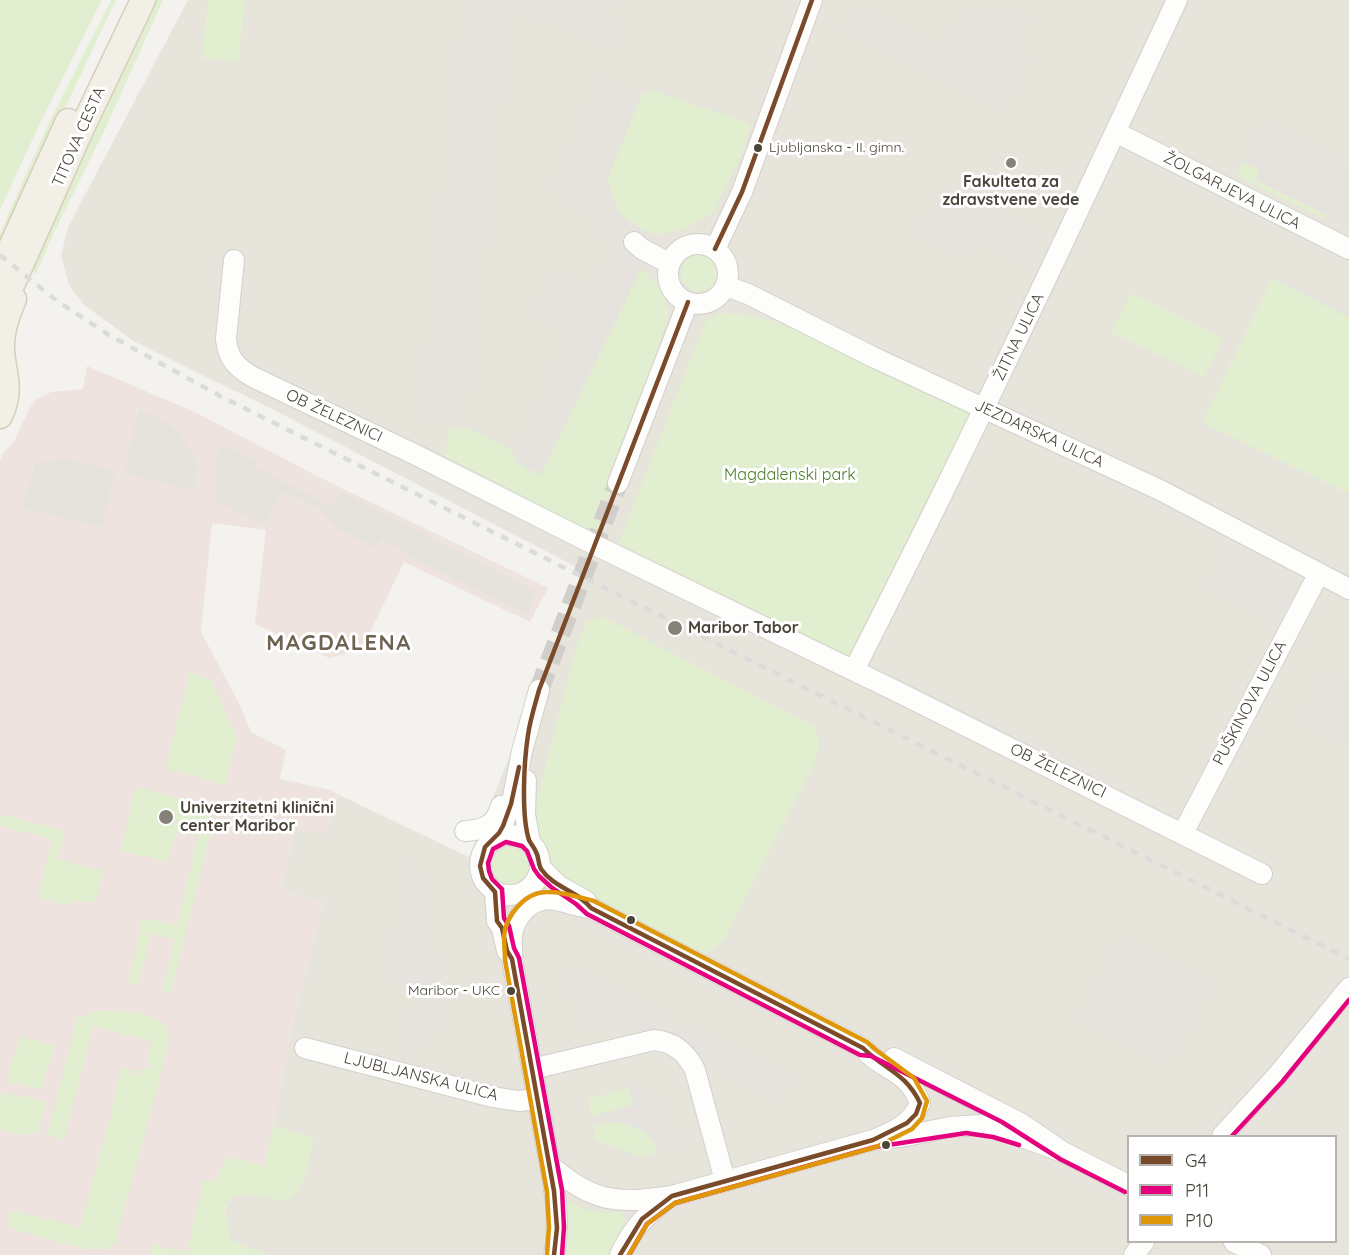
<!DOCTYPE html>
<meta charset="utf-8">
<style>
body{margin:0}
#map{position:relative;width:1349px;height:1255px;overflow:hidden;background:#f4f2ee;font-family:Quicksand,sans-serif}
canvas{display:block}
.legend{position:absolute;left:1127px;top:1135px;width:210px;height:108px;box-sizing:border-box;background:#fff;border:2px solid #b7b4b0;margin:0;padding:8px 10px;list-style:none;font-size:18px;color:#4b4439}
.legend li{display:flex;align-items:center;gap:12px;height:30px}
.legend b{width:30px;border:2px solid #b7b4b0}
</style>
<div id="map">
<canvas width="1349" height="1255"></canvas>
<ul class="legend">
<li><b style="height:8px;background:#7a4b2a"></b>G4</li>
<li><b style="height:8px;background:#e5007d"></b>P11</li>
<li><b style="height:8px;background:#dd9709"></b>P10</li>
</ul>
</div>
<script>
const c = document.querySelector('canvas').getContext('2d');
c.lineJoin = 'round';
function paint(path, color) {
  c.fillStyle = color;
  c.fill(path, 'evenodd');
}
function strokePath(path, color, width, dash) {
  c.strokeStyle = color;
  c.lineWidth = width;
  c.lineCap = dash ? 'butt' : 'round';
  c.setLineDash(dash || []);
  c.stroke(path);
}
function drawText(font, color, halo, rows, align = 'center') {
  c.font = font + ' Quicksand,sans-serif';
  c.lineWidth = 6;
  c.setLineDash([]);
  c.textBaseline = 'middle';
  c.strokeStyle = halo;
  c.fillStyle = color;
  for (const [text, x, y, turn = 0] of rows) {
    c.save();
    c.translate(x, y);
    c.rotate((+turn || 0) * Math.PI / 180);
    c.textAlign = isNaN(turn) ? turn : align;
    if (halo) c.strokeText(text, 0, 0);
    c.fillText(text, 0, 0);
    c.restore();
  }
}
paint(new Path2D(`
 M 188,0 L 1349,0 L 1349,1255 L 267,1255 L 232,1241 L 229,1237 L 227,1220 L 225,1214 L 227,1203 L 241,1194 L 259,1195 L 314,1138 L 273,1126 L 291,1029 L 323,902 L 281,890 L 295,828 L 335,806 L 337,794 L 469,857 L 584,571 L 272,409 L 135,342 L 84,305 L 69,285 L 61,256 L 68,227 ZM 1128,1136 L 1336,1136 L 1336,1242 L 1128,1242 Z`), '#e7e4dc');
paint(new Path2D(`
 M 87,366 L 199,414 L 321,478 L 548,588 L 530,622 L 404,562 L 362,649 L 329,658 L 255,624 L 266,530 L 212,523 L 201,632 L 240,705 L 251,732 L 286,750 L 280,779 L 331,790 L 337,794 L 327,833 L 295,828 L 281,890 L 323,902 L 291,1029 L 273,1126 L 314,1137 L 303,1180 L 290,1199 L 286,1201 L 250,1193 L 241,1194 L 225,1206 L 229,1237 L 232,1241 L 267,1255 L 0,1255 L 0,460 L 3,453 L 14,442 L 29,409 L 36,400 L 51,392 L 83,389 Z`), '#eee3df');
paint(new Path2D(`
 M 0,0 L 102,0 L 40,123 L 0,210 Z
 M 111,0 L 116,0 L 0,246 L 0,233 L 47,127 Z
 M 153,0 L 163,0 L 107,125 L 55,230 L 36,274 L 31,270 Z
 M 208,0 L 245,0 L 238,62 L 202,58 Z
 M 651,90 L 751,124 L 740,157 L 714,212 L 685,229 L 655,235 L 642,230 L 619,213 L 607,179 L 641,96 Z
 M 1243,164 L 1248,164 L 1260,169 L 1256,180 L 1327,215 L 1325,219 L 1237,176 Z
 M681 273a18 18 0 1 1 36 0a18 18 0 1 1-36 0Z
 M 641,268 L 665,294 L 668,317 L 594,539 L 444,461 L 450,427 L 471,430 L 512,450 L 514,461 L 541,475 Z
 M 1272,279 L 1349,318 L 1349,494 L 1202,422 Z
 M 1131,293 L 1223,338 L 1204,377 L 1111,332 Z
 M 718,313 L 742,314 L 789,325 L 973,409 L 849,660 L 617,547 L 702,330 L 707,320 Z
 M 601,616 L 814,726 C 820,739 820,746 816,760 L 726,937 L 714,949 L 700,958 L 564,880 C 549,862 538,841 532,818 L 577,644 L 586,622 Z
 M 190,672 L 211,680 L 237,737 L 225,785 L 165,768 Z
 M 135,787 L 197,803 L 207,808 L 214,820 L 171,991 L 162,994 L 175,939 L 151,933 L 138,985 L 128,983 L 143,918 L 177,925 L 198,836 L 176,831 L 168,862 L 121,851 Z
 M 0,814 L 65,831 L 58,860 L 103,871 L 96,902 L 75,902 L 68,905 L 38,897 L 52,839 L 0,826 Z
 M492 866a18 18 0 1 1 36 0a18 18 0 1 1-36 0Z
 M 99,1011 C 120,1010 149,1012 167,1025 L 169,1040 L 157,1089 L 115,1243 C 112,1245 110,1247 107,1248 C 93,1255 30,1234 13,1229 L 8,1223 L 10,1213 L 13,1211 L 80,1227 L 110,1118 L 121,1068 L 135,1070 L 134,1074 L 139,1075 L 140,1070 L 148,1070 L 150,1068 L 150,1062 L 147,1060 L 151,1041 L 93,1026 L 64,1139 L 47,1135 L 77,1019 L 86,1014 Z
 M 20,1036 L 55,1045 L 41,1090 L 6,1081 Z
 M 629,1088 L 634,1105 L 591,1116 L 588,1099 Z
 M 2,1092 L 46,1101 L 38,1133 L 26,1135 L 0,1129 L 0,1099 Z
 M 614,1122 C 634,1126 651,1132 659,1152 L 642,1157 L 596,1140 L 593,1126 Z
 M 273,1126 L 314,1137 C 309,1157 306,1191 286,1201 C 264,1200 242,1184 225,1206 L 229,1237 L 232,1241 L 267,1255 L 150,1255 L 153,1245 L 187,1252 L 203,1181 L 213,1182 L 228,1156 L 257,1163 L 264,1167 Z
 M 571,1201 C 588,1214 601,1213 621,1211 L 626,1220 L 610,1255 L 563,1255 L 568,1229 L 567,1204 Z`), '#e1eecf');
paint(new Path2D(`
 M 468,0 L 610,0 L 603,18 L 622,24 L 611,48 L 558,23 L 507,5 L 460,420 L 424,416 Z
 M 998,8 L 1025,21 L 1011,50 L 1025,57 L 1001,106 L 846,30 L 856,11 L 945,55 L 967,9 L 991,20 Z
 M 603,79 L 641,96 L 607,180 L 619,213 L 642,230 L 655,235 L 641,268 L 540,475 L 514,461 L 574,335 L 537,316 L 556,277 L 594,296 L 615,254 L 593,213 L 557,188 Z
 M 1265,127 L 1349,168 L 1349,226 L 1255,180 L 1260,169 L 1248,164 Z
 M 963,199 L 1036,233 L 1023,261 L 978,240 L 970,256 L 922,233 L 933,208 L 954,218 Z
 M 139,409 L 159,418 L 176,430 L 188,446 L 197,460 L 196,491 L 124,473 Z
 M 221,444 L 256,461 L 256,467 L 332,507 L 341,491 L 536,591 L 528,616 L 411,558 L 404,551 L 381,539 L 375,548 L 337,529 L 321,511 L 283,491 L 263,526 L 216,501 L 215,461 Z
 M 63,458 L 116,471 L 102,527 L 23,508 L 35,463 Z
 M 1229,551 L 1296,583 L 1279,618 L 1213,586 Z
 M 1329,674 L 1349,683 L 1349,747 L 1301,723 Z
 M 399,858 L 413,862 L 448,1032 L 420,1025 L 411,1060 L 401,1058 L 420,990 L 386,980 L 403,914 Z
 M 1121,943 L 1205,985 L 1165,1063 L 1082,1021 Z
 M 573,968 L 664,1013 L 667,1026 L 623,1034 L 617,1024 L 584,1032 L 570,974 Z
 M 689,1027 L 788,1079 L 778,1097 L 666,1037 L 667,1032 Z
 M 635,1087 L 663,1102 L 676,1148 L 659,1152 L 656,1146 L 646,1133 L 630,1125 L 614,1122 L 611,1111 L 633,1105 L 629,1088 Z`), '#e6e3df');
strokePath(new Path2D(`
 M 539,690 L 618,483`), '#d2cfca', 20, [20, 10]);
const minor = new Path2D(`
 M 1115,132 L 1349,249
 M 634,242 L 642,249 L 669,263
 M668 274a30 30 0 1 1 60 0a30 30 0 1 1-60 0Z
 M 715,249 L 742,192 L 812,0
 M 234,260 L 226,339 C 228,359 236,367 253,377 L 416,455 L 599,547 L 900,693 L 1262,874
 M 726,286 L 748,294 L 873,357 L 1160,490 L 1349,589
 M 618,483 L 688,302
 M 854,670 C 967,449 1072,225 1177,0
 M 526,780 L 525,814 L 530,843
 M 465,831 C 484,830 495,826 501,806
 M 1183,833 L 1319,573
 M480 865a30 30 0 1 1 60 0a30 30 0 1 1-60 0Z
 M 498,837 L 513,797 L 522,751 L 539,690
 M 540,867 L 559,886 L 586,901
 M 495,892 L 497,921 L 502,928 L 507,951
 M 305,1048 L 493,1097 L 518,1101 L 538,1099
 M 894,1058 L 1022,1124 L 1063,1152 L 1128,1185
 M 532,1069 L 654,1040 C 674,1042 686,1052 695,1070 L 725,1181
 M 1222,1136 L 1276,1077 L 1349,988
 M 551,1166 C 593,1203 619,1204 672,1196 L 873,1140 L 906,1136 L 950,1127 L 981,1125 L 1000,1129 L 1063,1152
 M 1234,1242 L 1261,1255
 M 554,1255 C 559,1230 557,1207 553,1182 L 512,959 C 513,951 511,943 512,935 C 515,916 533,895 555,900 C 567,902 578,907 591,908 L 863,1048 C 884,1073 907,1068 920,1103 C 911,1125 894,1131 873,1140
 M 620,1255 C 633,1227 646,1215 670,1197
 M 1134,1255 L 1144,1242`);
const major = new Path2D(`
 M 0,271 L 68,121
 M 0,312 L 82,128 L 143,0
 M 0,416 C 14,386 2,374 2,346 C 2,329 8,314 14,299`);
strokePath(minor, '#d2d0cb', 22);
strokePath(major, '#d6cebb', 27);
strokePath(minor, '#fdfdfc', 20);
strokePath(major, '#f2efe6', 24);
strokePath(new Path2D(`
 M 0,255 L 57,301 L 109,335 L 220,396 L 1349,959`), '#dbdbda', 4.5, [8, 8]);
strokePath(new Path2D(`
 M 715,249 L 742,192 L 812,0
 M 519,767 L 511,804 L 503,826 L 499,833 L 485,847 L 480,866 L 483,878 L 495,892 L 497,921 L 502,928 L 507,951 L 512,959 L 554,1191 L 557,1228 L 554,1255
 M 620,1255 L 642,1219 L 672,1196 L 873,1140 L 907,1123 L 916,1114 L 920,1103 C 906,1073 885,1070 863,1048 L 591,908 C 578,891 554,888 541,869 C 538,864 539,857 536,852 C 534,847 531,844 529,840 C 521,815 524,761 528,735 C 530,720 535,705 539,690 L 688,302`), '#7a4b2a', 4.5);
strokePath(new Path2D(`
 M 1232,1136 L 1282,1082 L 1349,1000
 M 562,1255 L 564,1227 L 562,1190 L 519,958 L 514,948 L 509,926 L 504,918 L 502,889 L 492,879 L 489,871 L 488,863 L 493,849 L 506,842 L 522,846 L 527,851 L 534,869 L 539,876 L 551,887 L 576,904 L 587,914 L 860,1055 L 871,1056 L 1002,1122 L 1060,1159 L 1125,1192
 M 629,1255 L 647,1224 L 675,1203 L 875,1147 L 966,1133 L 993,1137 L 1019,1145`), '#e5007d', 4.5);
strokePath(new Path2D(`
 M 547,1254 L 549,1227 L 547,1192 L 505,960 C 505,952 504,944 504,936 C 506,915 525,892 547,892 C 563,891 580,898 594,901 L 867,1042 L 876,1050 L 914,1078 L 927,1101 L 922,1118 L 912,1129 L 876,1147 L 675,1203 L 647,1224 L 629,1255`), '#dd9709', 4.5);
for (const [x, y, r, color] of [
 [758,148,5,"#4b4439"],
 [1011,163,6,"#868178"],
 [675,628,8,"#868178"],
 [166,817,8,"#868178"],
 [631,920,5,"#4b4439"],
 [511,991,5,"#4b4439"],
 [886,1145,5,"#4b4439"]
]) {
  const dot = new Path2D();
  dot.arc(x, y, r, 0, 2 * Math.PI);
  c.fillStyle = color;
  c.fill(dot);
  strokePath(dot, '#fff', 2);
}
drawText('14px', '#4b4439', '#fff', [
 ["Ljubljanska - II. gimn.",769,148],
 ["Maribor - UKC",500,991,"right"]
], 'left');
drawText('16px', '#4b4439', '#fff', [
 ["TITOVA CESTA",79,137,-66],
 ["ŽOLGARJEVA ULICA",1232,191,27],
 ["ŽITNA ULICA",1019,337,-64],
 ["OB ŽELEZNICI",334,416,25],
 ["JEZDARSKA ULICA",1039,434,25],
 ["PUŠKINOVA ULICA",1250,703,-62],
 ["OB ŽELEZNICI",1058,771,26],
 ["LJUBLJANSKA ULICA",421,1077,14]
]);
drawText('bold 16px', '#4b4439', '#fff', [
 ["Fakulteta za",1011,182,"center"],
 ["zdravstvene vede",1011,200,"center"],
 ["Maribor Tabor",688,628],
 ["Univerzitetni klinični",180,808],
 ["center Maribor",180,826]
], 'left');
drawText('16px', '#4a7f2a', '#fff', [
 ["Magdalenski park",790,475]
]);
c.letterSpacing = '1.5px';
drawText('bold 22px', '#6e6250', '#fff', [
 ["MAGDALENA",339,643]
]);
c.letterSpacing = '0px';
</script>
